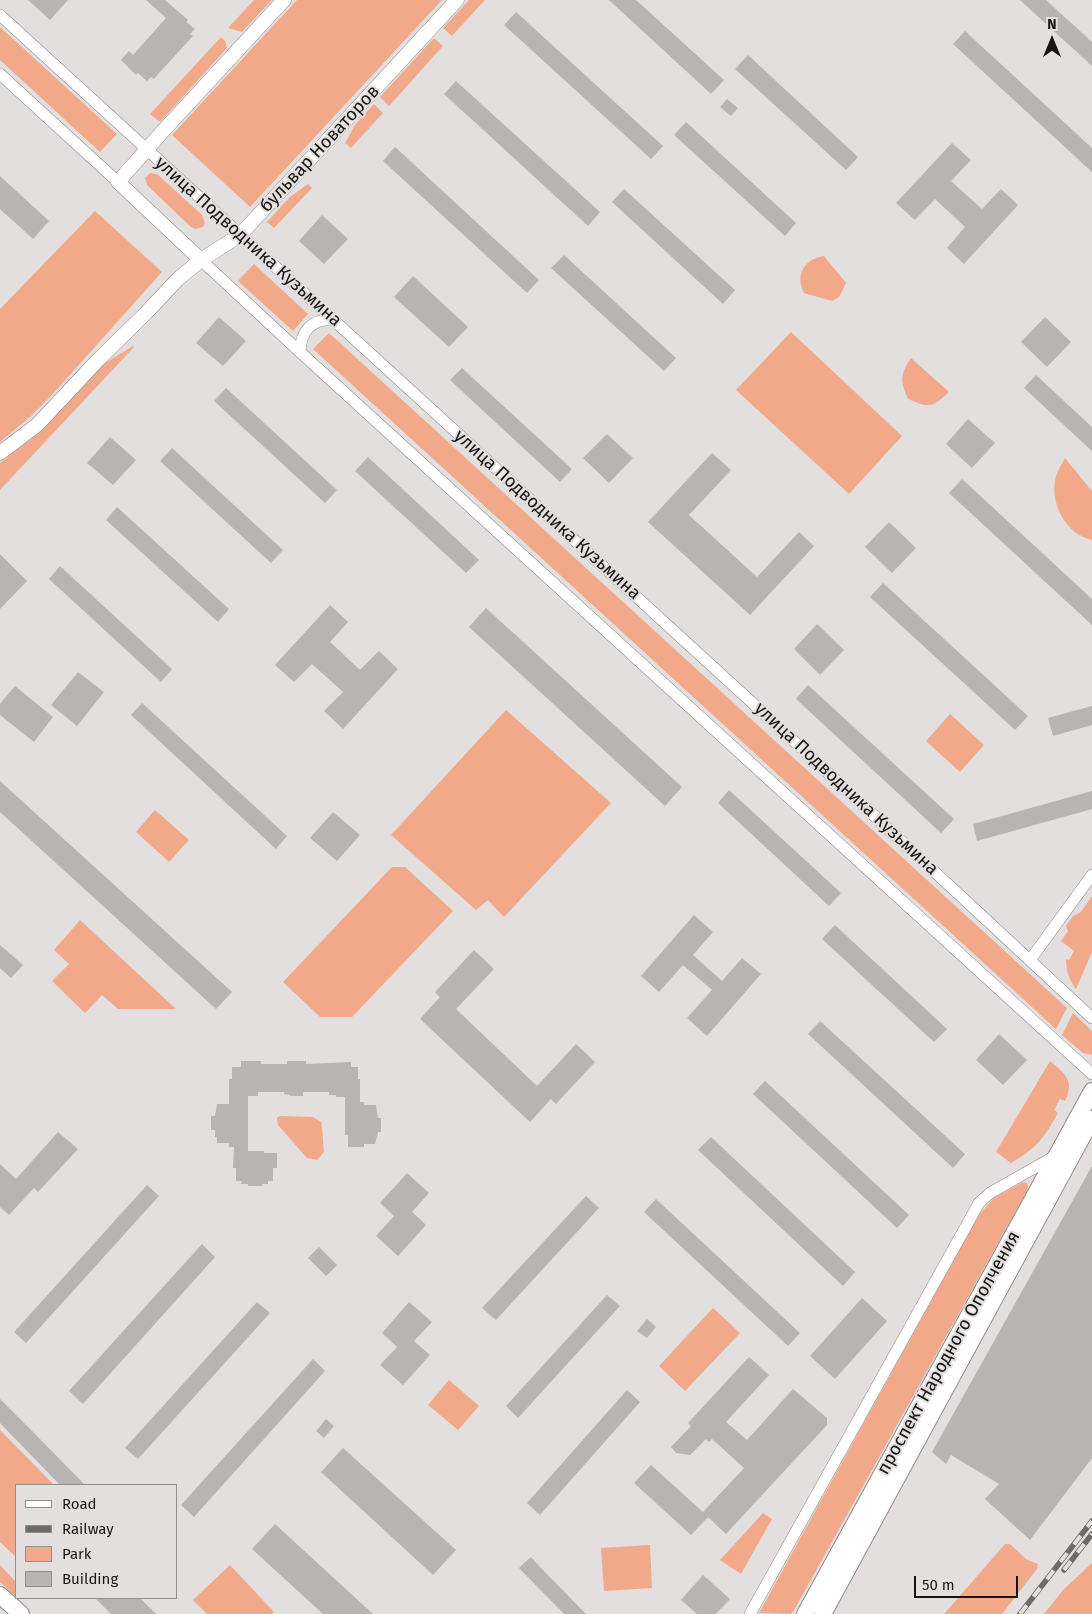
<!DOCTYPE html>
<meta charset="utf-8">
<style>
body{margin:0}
#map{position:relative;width:1092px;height:1614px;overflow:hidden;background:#e3dfde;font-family:"Fira Sans",sans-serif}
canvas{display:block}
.legend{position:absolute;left:15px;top:1484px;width:162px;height:115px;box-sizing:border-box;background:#e3dfde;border:1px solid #918f8e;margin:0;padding:6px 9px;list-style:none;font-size:15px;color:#171615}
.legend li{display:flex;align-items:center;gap:10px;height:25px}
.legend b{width:25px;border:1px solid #918f8e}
.north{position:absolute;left:1027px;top:15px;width:50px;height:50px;-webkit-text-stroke:4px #e3dfde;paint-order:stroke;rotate:0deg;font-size:14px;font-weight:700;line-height:20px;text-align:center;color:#171615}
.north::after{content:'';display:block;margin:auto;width:18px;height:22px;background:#171615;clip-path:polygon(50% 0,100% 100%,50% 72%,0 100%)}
.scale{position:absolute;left:914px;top:1576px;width:104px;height:22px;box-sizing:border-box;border:2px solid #171615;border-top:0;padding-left:6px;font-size:15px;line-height:18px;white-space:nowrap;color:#171615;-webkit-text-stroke:4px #e3dfde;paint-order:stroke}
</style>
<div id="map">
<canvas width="1092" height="1614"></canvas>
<ul class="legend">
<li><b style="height:6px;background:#fff"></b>Road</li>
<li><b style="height:6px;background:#6d6b6a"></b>Railway</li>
<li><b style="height:14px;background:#f1a98a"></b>Park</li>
<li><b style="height:14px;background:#b8b4b3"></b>Building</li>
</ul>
<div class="north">N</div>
<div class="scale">50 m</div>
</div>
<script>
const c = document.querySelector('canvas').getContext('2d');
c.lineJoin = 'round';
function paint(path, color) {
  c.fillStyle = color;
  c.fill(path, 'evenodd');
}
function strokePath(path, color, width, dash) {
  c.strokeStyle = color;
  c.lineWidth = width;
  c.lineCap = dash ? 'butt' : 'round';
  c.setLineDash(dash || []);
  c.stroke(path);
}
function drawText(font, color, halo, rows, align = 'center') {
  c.font = font + ' "Fira Sans",sans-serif';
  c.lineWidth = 4;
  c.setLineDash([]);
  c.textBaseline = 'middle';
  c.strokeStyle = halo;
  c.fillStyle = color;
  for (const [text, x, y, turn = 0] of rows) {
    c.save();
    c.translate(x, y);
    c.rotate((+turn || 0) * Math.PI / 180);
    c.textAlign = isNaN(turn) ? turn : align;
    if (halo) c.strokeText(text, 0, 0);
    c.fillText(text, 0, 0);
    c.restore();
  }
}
paint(new Path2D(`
 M 254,0 L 272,0 L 242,32 L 228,28 Z
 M 297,0 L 442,0 L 250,207 L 172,135 Z
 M 469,0 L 485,0 L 452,36 L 443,28 Z
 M 0,27 L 117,134 L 100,152 L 0,60 Z
 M 221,37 L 225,41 L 227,48 L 160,122 L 150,114 Z
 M 434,38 L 443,46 L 389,106 L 380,97 Z
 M 374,104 L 383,113 L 351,148 L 345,143 L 355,125 Z
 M 150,173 L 157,174 L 202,215 L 205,223 L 203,227 L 195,229 L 191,227 L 147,185 L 145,178 Z
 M 308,184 L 312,188 L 274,228 L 267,222 L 290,197 Z
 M 95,211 L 162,272 L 50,397 L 30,417 L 0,442 L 0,309 Z
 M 824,256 L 846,283 L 839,297 L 832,301 L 804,293 C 795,275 804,259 824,256 Z
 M 254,264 L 308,314 L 293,331 L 238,281 Z
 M 791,332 L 902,436 L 849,494 L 736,390 Z
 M 329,333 L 1067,1008 L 1056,1029 L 313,349 Z
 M 133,346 L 134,347 L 0,490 L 0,463 L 41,431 L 102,365 Z
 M 911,358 L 949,392 C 932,408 929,408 908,399 C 900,381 900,374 911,358 Z
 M 1065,458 L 1092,491 L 1092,540 C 1065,534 1049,502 1056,476 C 1058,470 1062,464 1065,458 Z
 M 506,710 L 611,803 L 504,917 L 488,900 L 476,910 L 391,835 Z
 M 950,714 L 984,745 L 960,772 L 926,741 Z
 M 155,810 L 189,840 L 169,862 L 136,832 Z
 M 392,867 L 405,867 L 453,911 L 352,1017 L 320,1017 L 283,982 Z
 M 1092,896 L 1092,952 L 1076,989 C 1069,979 1066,971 1066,959 L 1069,960 L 1074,951 L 1061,941 L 1068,931 L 1066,926 L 1073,916 L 1081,912 Z
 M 80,920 L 176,1009 L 118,1009 L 102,995 L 85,1013 L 52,981 L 69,964 L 54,950 Z
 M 1073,1013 L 1092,1031 L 1092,1055 L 1083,1053 L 1062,1035 Z
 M 1050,1061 C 1065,1074 1075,1080 1065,1101 L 1060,1099 L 1054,1110 L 1058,1113 C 1044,1138 1037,1148 1011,1163 L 996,1152 Z
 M 280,1116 L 313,1117 L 321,1122 L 322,1127 L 324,1152 L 317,1160 L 307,1158 L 278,1125 L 277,1118 Z
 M 1023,1182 L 1027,1183 L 1028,1186 L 1027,1191 L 793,1612 L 790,1614 L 759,1613 L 978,1216 L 994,1198 Z
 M 713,1308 L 740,1333 L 685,1391 L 659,1366 Z
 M 449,1380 L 479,1406 L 458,1430 L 428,1405 Z
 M 0,1430 L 54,1485 L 16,1485 L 16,1557 L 0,1542 Z
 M 763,1513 L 772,1519 L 741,1574 L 720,1560 Z
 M 1005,1544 L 1010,1544 L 1026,1559 L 1038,1564 L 1037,1569 L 1002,1614 L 944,1614 Z
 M 650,1545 L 652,1588 L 604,1591 L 601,1548 Z
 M 1092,1563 L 1092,1614 L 1044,1614 L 1064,1589 Z
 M 0,1565 L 16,1582 L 16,1595 L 15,1596 L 0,1582 Z
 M 230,1565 L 274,1612 L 272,1614 L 207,1614 L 193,1600 Z`), '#f1a98a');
paint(new Path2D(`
 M 28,0 L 68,0 L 50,20 Z
 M 146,0 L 165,0 L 188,20 L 186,22 L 195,29 L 190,34 L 193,36 L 160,72 L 154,79 L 151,77 L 147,81 L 138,73 L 136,75 L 121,60 L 129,51 L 133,55 L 166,18 Z
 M 609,0 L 636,0 L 724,80 L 711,94 Z
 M 1020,0 L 1046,0 L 1092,42 L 1092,66 Z
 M 516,12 L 663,146 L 651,159 L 504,25 Z
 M 965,31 L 1092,148 L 1092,172 L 953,44 Z
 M 748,55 L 858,157 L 846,170 L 735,69 Z
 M 456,81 L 600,212 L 588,226 L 444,94 Z
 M 727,99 L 738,108 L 731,116 L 720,107 Z
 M 686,122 L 796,223 L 785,236 L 674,135 Z
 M 952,143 L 971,160 L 951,181 L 982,209 L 1001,189 L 1018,205 L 964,264 L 947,248 L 965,227 L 935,199 L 915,220 L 896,203 Z
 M 395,147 L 539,280 L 527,293 L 383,161 Z
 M 0,176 L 49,221 L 33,239 L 0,209 Z
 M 624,189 L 735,290 L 723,304 L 612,202 Z
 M 322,215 L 348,239 L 324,264 L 299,241 Z
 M 564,255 L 676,358 L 664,371 L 551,268 Z
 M 413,276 L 468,327 L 449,347 L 394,297 Z
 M 219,317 L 246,341 L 223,366 L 196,343 Z
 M 1045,317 L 1071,342 L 1047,367 L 1021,342 Z
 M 462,368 L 572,469 L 560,482 L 450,380 Z
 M 1036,375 L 1092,427 L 1092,451 L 1024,388 Z
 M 226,388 L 337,490 L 325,503 L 214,401 Z
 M 968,419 L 995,443 L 972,468 L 946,444 Z
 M 607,434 L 633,458 L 609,483 L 583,458 Z
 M 110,437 L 136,460 L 113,485 L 87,463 Z
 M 172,448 L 283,550 L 271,563 L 160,461 Z
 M 712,453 L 731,470 L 689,515 L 757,577 L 799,532 L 814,546 L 750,615 L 648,522 Z
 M 368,457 L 479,560 L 466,573 L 355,471 Z
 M 962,479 L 1092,599 L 1092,625 L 949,493 Z
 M 117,507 L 229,609 L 218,622 L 106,520 Z
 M 889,522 L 916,548 L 892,573 L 865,547 Z
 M 0,554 L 27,581 L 0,609 Z
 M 60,566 L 172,669 L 161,682 L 49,579 Z
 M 883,583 L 1028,716 L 1015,730 L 870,597 Z
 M 330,605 L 348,622 L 330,642 L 360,670 L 379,651 L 398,669 L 343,729 L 324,711 L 343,692 L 312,664 L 294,682 L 275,665 Z
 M 486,608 L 682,787 L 665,806 L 469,627 Z
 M 817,624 L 844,650 L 820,675 L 794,649 Z
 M 78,672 L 104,692 L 77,726 L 51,705 Z
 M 808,685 L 954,819 L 941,833 L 796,699 Z
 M 15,686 L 53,717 L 34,742 L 0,715 L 0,704 Z
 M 142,703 L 287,836 L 276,849 L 131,715 Z
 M 1092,706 L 1092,725 L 1053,736 L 1048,718 Z
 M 0,781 L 232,992 L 216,1009 L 0,812 Z
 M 729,790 L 841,893 L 829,906 L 718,803 Z
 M 1092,791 L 1092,809 L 977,841 L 973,824 Z
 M 333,812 L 360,835 L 337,861 L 310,838 Z
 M 694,915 L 713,932 L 693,955 L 722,981 L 742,958 L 761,974 L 707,1036 L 687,1018 L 712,990 L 683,965 L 659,992 L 641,976 Z
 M 835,925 L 947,1029 L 934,1042 L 822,939 Z
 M 0,945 L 23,965 L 11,978 L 0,968 Z
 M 474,950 L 494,969 L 456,1009 L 537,1086 L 576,1044 L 595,1062 L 556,1104 L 551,1099 L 530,1122 L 420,1019 L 440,997 L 435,992 Z
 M 820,1021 L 965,1154 L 953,1168 L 808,1034 Z
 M 999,1034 L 1027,1060 L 1003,1085 L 976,1060 Z
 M 241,1061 L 261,1061 L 261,1064 L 287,1064 L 287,1061 L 306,1061 L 306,1064 L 351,1062 L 351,1067 L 358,1067 L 358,1079 L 360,1079 L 360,1102 L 364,1102 L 364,1105 L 376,1105 L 378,1118 L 381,1118 L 381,1132 L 378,1132 L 375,1144 L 364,1144 L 364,1147 L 348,1147 L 348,1135 L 345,1135 L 345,1097 L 336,1097 L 336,1095 L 329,1095 L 329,1092 L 303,1092 L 303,1096 L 290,1096 L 290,1095 L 284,1094 L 284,1092 L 258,1092 L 258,1096 L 248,1096 L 248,1151 L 264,1151 L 264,1153 L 277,1153 L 277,1168 L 273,1168 L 273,1181 L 268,1181 L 268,1184 L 262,1184 L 262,1186 L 248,1186 L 248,1184 L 241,1184 L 242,1181 L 236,1181 L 236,1168 L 233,1168 L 234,1147 L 229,1147 L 229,1143 L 217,1143 L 217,1137 L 215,1137 L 215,1130 L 211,1130 L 211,1116 L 215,1116 L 217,1104 L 229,1104 L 229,1079 L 232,1079 L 232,1067 L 241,1067 Z
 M 765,1081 L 909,1215 L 897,1228 L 753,1094 Z
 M 58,1132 L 78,1149 L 38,1192 L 34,1188 L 9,1215 L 0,1207 L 0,1164 L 16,1179 Z
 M 711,1137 L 855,1272 L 843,1286 L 698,1150 Z
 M 1092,1166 L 1092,1458 L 1030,1540 L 985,1499 L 999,1484 L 951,1455 L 946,1464 L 932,1452 Z
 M 407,1173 L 429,1193 L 412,1212 L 426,1225 L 398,1256 L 376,1236 L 394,1216 L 380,1203 Z
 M 147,1185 L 159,1196 L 26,1343 L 14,1332 Z
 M 586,1196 L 599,1208 L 496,1320 L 482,1308 Z
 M 656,1199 L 800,1333 L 788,1346 L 644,1212 Z
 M 202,1244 L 215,1257 L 83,1404 L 69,1391 Z
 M 319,1247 L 337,1265 L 326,1276 L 308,1258 Z
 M 607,1295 L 620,1306 L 518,1418 L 506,1406 Z
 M 862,1298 L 887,1321 L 835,1379 L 810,1356 Z
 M 257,1302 L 270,1313 L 138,1459 L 125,1448 Z
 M 409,1302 L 432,1322 L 414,1341 L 430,1355 L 403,1385 L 380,1365 L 397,1347 L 382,1333 Z
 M 647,1319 L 656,1327 L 647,1338 L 637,1331 Z
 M 749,1357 L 769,1375 L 726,1422 L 747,1440 L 793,1389 L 827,1418 L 827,1425 L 726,1534 L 708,1517 L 691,1535 L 634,1483 L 651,1465 L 703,1512 L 744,1468 L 712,1439 L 709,1442 L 706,1439 L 690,1455 L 676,1453 L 671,1447 L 691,1426 L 688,1423 Z
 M 313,1359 L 325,1371 L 194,1517 L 181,1505 Z
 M 627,1390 L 640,1402 L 540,1515 L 527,1503 Z
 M 0,1399 L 35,1434 L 85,1485 L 60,1485 L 0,1423 Z
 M 326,1419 L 334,1426 L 324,1438 L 316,1431 Z
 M 343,1448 L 456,1550 L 433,1575 L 321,1472 Z
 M 275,1524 L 373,1614 L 323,1614 L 252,1549 Z
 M 531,1557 L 540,1567 L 586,1614 L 564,1614 L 519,1568 Z
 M 703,1575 L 730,1599 L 716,1614 L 697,1614 L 681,1600 Z
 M 95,1598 L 140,1598 L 156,1614 L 111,1614 Z`), '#b8b4b3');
const minor = new Path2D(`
 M 0,15 L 770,719 L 1092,1018
 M 0,74 L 118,182
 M 201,260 L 300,352 L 1092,1074
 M 300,352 C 301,330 311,320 333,319
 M 1030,960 L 1092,875
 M 750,1614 L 979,1203 L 990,1193 L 1057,1155`);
const tertiary = new Path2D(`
 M 201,260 L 118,182 L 163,131 L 284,0
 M 0,453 L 37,425 L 98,360 L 146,313 L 178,279 L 201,260 L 240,235 L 457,0`);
const secondary = new Path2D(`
 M 0,1595 L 21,1614
 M 805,1614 L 1092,1091
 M 823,1614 L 1092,1119`);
strokePath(minor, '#8d8a88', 12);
strokePath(tertiary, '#8d8a88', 15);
strokePath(secondary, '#8d8a88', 18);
strokePath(minor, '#fff', 11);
strokePath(tertiary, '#fff', 14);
strokePath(secondary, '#fff', 16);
const rail = new Path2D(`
 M 1064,1570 L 1092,1534
 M 1020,1614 L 1092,1521`);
strokePath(rail, '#6d6b6a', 5.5);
strokePath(rail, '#e3dfde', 4, [11]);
drawText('18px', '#171615', '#e3dfde', [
 ["бульвар Новаторов",320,149,-47],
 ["улица Подводника Кузьмина",248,242,42],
 ["улица Подводника Кузьмина",547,515,42],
 ["улица Подводника Кузьмина",846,789,43],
 ["проспект Народного Ополчения",949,1353,-61]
]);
</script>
